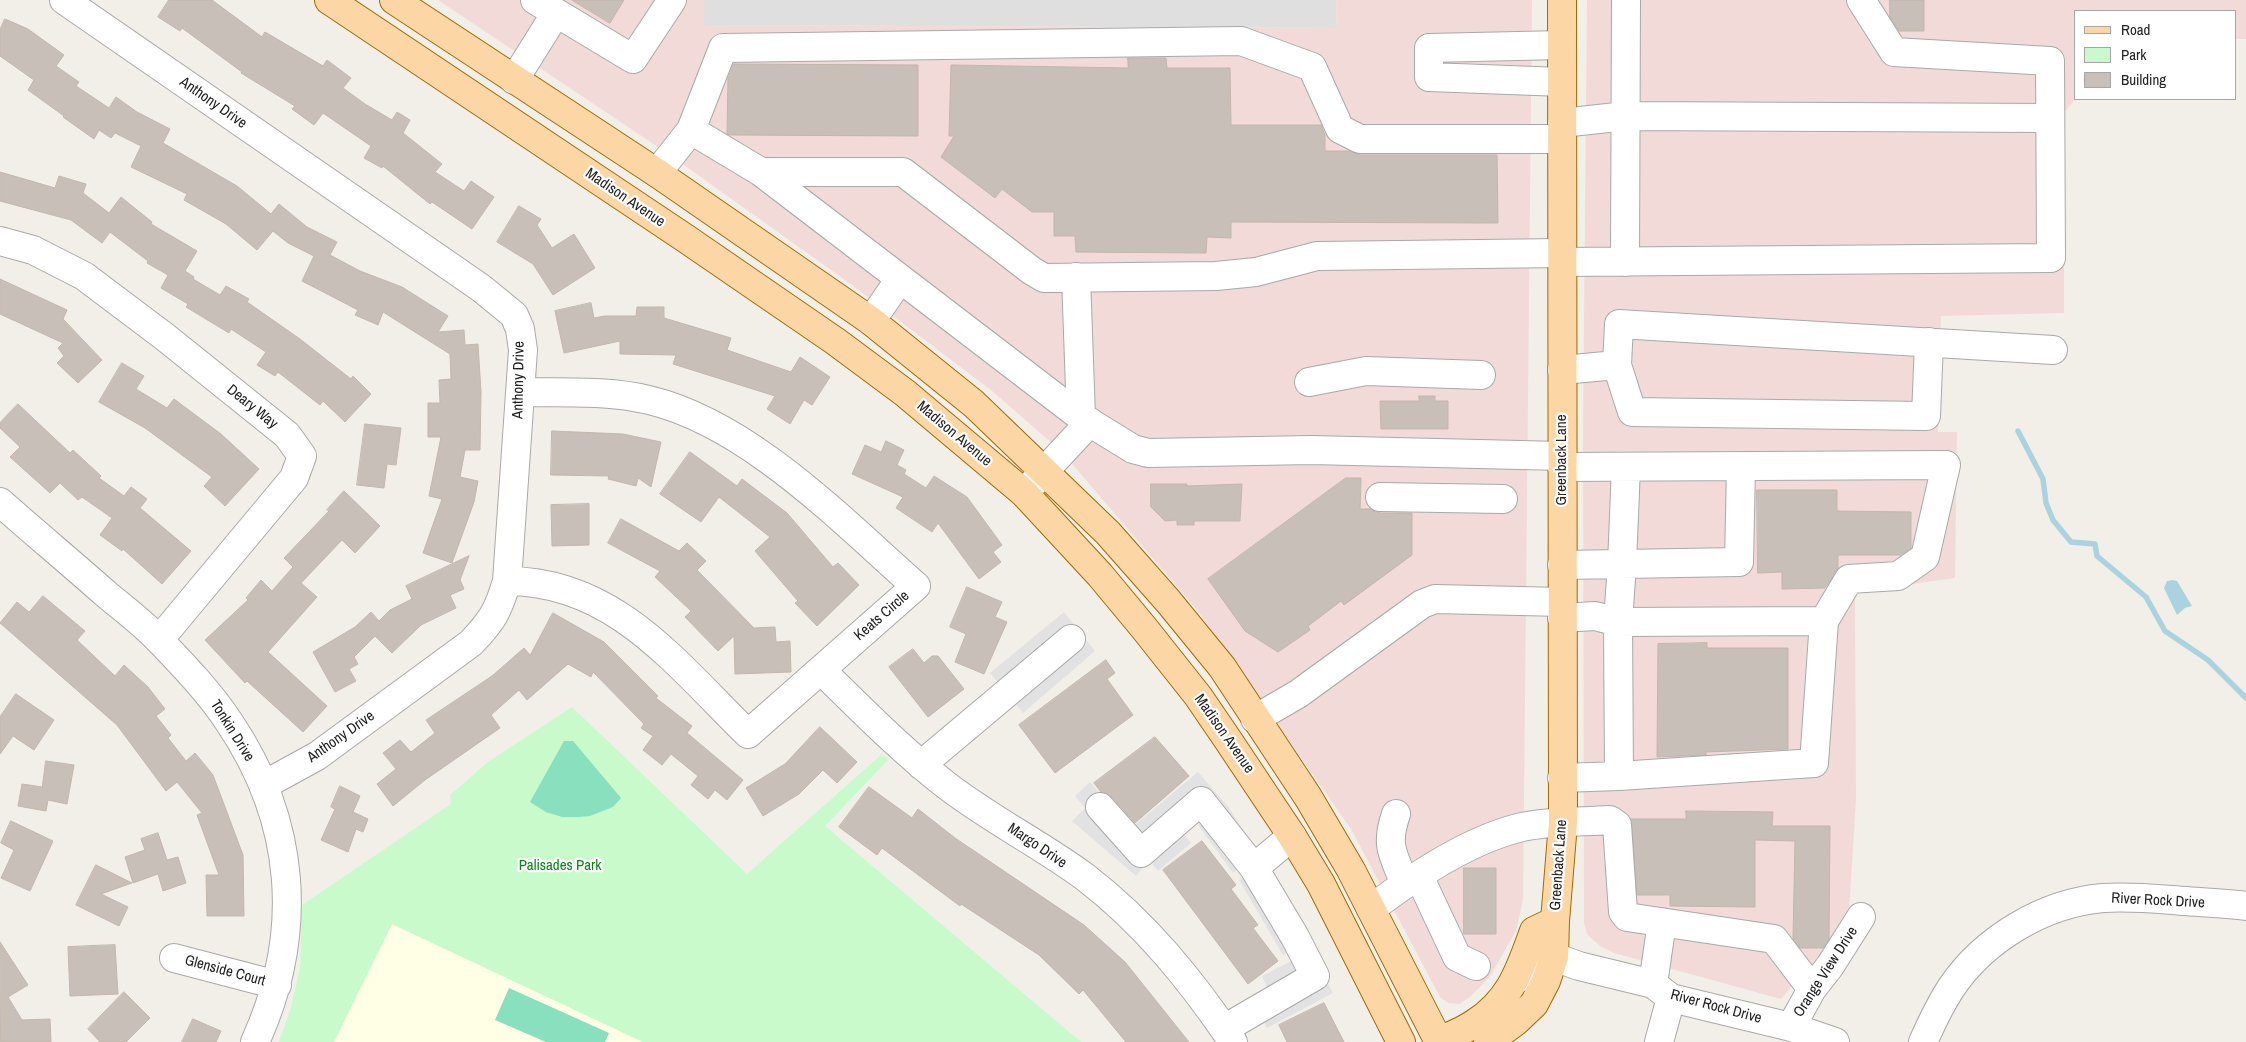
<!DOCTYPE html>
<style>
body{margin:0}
#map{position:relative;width:2246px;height:1042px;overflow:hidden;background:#f2efe9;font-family:"Archivo Narrow",sans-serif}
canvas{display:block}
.legend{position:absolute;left:2074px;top:10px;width:162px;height:90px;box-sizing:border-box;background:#fff;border:1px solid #a7a7a7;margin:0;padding:6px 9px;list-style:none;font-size:15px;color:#222}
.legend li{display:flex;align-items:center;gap:10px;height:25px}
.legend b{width:25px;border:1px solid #a7a7a7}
</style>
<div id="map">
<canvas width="2246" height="1042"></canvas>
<ul class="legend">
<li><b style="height:6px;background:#fcd6a4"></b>Road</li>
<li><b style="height:14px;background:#c8facc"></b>Park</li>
<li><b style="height:14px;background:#c7bfb8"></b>Building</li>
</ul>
</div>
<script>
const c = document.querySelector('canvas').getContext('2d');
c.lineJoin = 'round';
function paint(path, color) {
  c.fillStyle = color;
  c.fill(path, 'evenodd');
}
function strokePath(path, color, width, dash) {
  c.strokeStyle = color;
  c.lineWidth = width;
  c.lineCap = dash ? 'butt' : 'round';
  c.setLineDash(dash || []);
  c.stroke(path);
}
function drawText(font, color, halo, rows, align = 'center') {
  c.font = font + ' "Archivo Narrow",sans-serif';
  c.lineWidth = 4.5;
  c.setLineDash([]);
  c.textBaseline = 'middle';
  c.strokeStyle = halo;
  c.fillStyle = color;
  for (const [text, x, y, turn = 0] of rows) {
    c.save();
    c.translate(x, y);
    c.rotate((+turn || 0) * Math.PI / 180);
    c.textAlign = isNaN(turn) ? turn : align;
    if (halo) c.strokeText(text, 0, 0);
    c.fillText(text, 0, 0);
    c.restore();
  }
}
paint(new Path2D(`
 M 704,0 L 1336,0 L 1337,28 L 704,25 Z`), '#e0dfdf');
paint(new Path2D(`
 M 438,0 L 704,0 L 704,25 L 1337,28 L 1336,0 L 1532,0 L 1523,900 L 1516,931 L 1489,978 L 1470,997 L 1459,1004 L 1448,1003 L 1440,997 L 1351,829 L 1197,610 L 1062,452 L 991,390 L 852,285 L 670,155 Z
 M 1587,0 L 2246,0 L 2246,39 L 2235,39 L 2235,11 L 2075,11 L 2075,99 L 2064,113 L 2064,313 L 1941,316 L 1938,432 L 1957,432 L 1955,578 L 1855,592 L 1856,800 L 1848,928 L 1824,966 L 1793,985 L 1781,999 L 1614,953 L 1600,946 L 1587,934 L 1584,923 L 1583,430 Z`), '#f2dad9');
paint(new Path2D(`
 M 392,924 L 643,1042 L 334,1042 Z`), '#ffffe5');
paint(new Path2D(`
 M 572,707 L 747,874 L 882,754 L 889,759 L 825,826 L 1081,1042 L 643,1042 L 392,924 L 334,1042 L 279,1042 L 290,1011 L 300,968 L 302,905 L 451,804 L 450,795 L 488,762 Z`), '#c8facc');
paint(new Path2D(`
 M 564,741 L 573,741 L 621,798 L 613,807 L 590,816 L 579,817 L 562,817 L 546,812 L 530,802 Z
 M 509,988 L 609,1033 L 605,1042 L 546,1042 L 495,1020 Z`), '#88e0be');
paint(new Path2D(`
 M 1064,612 L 1095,651 L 1023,713 L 990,673 Z
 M 1198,772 L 1229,808 L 1247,837 L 1333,993 L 1267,1028 L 1260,1014 L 1268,989 L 1262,976 L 1297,958 L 1293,951 L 1283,955 L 1239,880 L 1250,872 L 1243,866 L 1233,873 L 1198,825 L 1205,819 L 1202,814 L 1181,830 L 1191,843 L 1158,871 L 1149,860 L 1136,876 L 1072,821 L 1085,808 L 1075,796 L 1090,782 L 1130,829 Z`), '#e2e2e2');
paint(new Path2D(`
 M 2173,580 L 2177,581 L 2192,606 L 2185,608 L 2177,615 L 2164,588 L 2167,581 Z`), '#aad3df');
strokePath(new Path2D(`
 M 2018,431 L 2043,479 L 2046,503 L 2053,520 L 2071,542 L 2095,544 L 2097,556 L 2146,597 L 2165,631 L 2208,660 L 2246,698`), '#aad3df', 5.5);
const building = new Path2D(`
 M 169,0 L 212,0 L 262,37 L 265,32 L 323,66 L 327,60 L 351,78 L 343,88 L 365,104 L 392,120 L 397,112 L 410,120 L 403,133 L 442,164 L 435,172 L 464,191 L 471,181 L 494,197 L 472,229 L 432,202 L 430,204 L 383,166 L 382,168 L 364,158 L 371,146 L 323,113 L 314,125 L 292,109 L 295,106 L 241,73 L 242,72 L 182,28 L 180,31 L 158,17 Z
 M 572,0 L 624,0 L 610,23 Z
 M 1890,0 L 1924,0 L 1924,31 L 1899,31 L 1890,17 Z
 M 5,19 L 28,29 L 64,55 L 56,66 L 79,82 L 76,86 L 109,108 L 116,97 L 137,112 L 170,129 L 163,143 L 237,186 L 271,214 L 279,204 L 307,227 L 337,242 L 330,255 L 360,271 L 402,287 L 448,316 L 438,332 L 464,330 L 465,345 L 478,344 L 481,392 L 480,450 L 465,450 L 460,477 L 478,481 L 474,502 L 452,563 L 423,553 L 442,499 L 429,496 L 441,437 L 428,437 L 428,403 L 440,403 L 439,380 L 451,379 L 450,354 L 383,312 L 378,325 L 355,315 L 358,310 L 302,281 L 314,256 L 288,243 L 273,231 L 257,250 L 226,224 L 184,200 L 187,194 L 131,167 L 141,146 L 115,133 L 111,138 L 99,130 L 94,139 L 63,117 L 64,116 L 28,90 L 34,80 L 0,56 L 0,30 Z
 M 1128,58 L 1166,58 L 1167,68 L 1230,68 L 1231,125 L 1321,125 L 1325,135 L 1325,151 L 1349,151 L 1360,155 L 1497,155 L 1498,223 L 1231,222 L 1231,238 L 1207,237 L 1206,253 L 1076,252 L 1075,236 L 1054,236 L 1054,212 L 1032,212 L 1002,189 L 995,198 L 941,157 L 954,136 L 949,136 L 951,65 L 1128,68 Z
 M 734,64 L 918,65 L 918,136 L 730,135 L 727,134 L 728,79 Z
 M 0,172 L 55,188 L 59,176 L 86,184 L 83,193 L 109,213 L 121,197 L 152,222 L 151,224 L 197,251 L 185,271 L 194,277 L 193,279 L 220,295 L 226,286 L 249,299 L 247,302 L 300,339 L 351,379 L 353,376 L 371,394 L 345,422 L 323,401 L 320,405 L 278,372 L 275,376 L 257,365 L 266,352 L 231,329 L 229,333 L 186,307 L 188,304 L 161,288 L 168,275 L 147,263 L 148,261 L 110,232 L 102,243 L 71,220 L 0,201 Z
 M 519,206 L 541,219 L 537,225 L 552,248 L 574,234 L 595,268 L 553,295 L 533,264 L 497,242 Z
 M 0,279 L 67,310 L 63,319 L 102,360 L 78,383 L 57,363 L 64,356 L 58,348 L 63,343 L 0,314 Z
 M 591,303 L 594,318 L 605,316 L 636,316 L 637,307 L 664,307 L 664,318 L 731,338 L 727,350 L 791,372 L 800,357 L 830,377 L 812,405 L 804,400 L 790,424 L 767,409 L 775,396 L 673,364 L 676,355 L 620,354 L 620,341 L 564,353 L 555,311 Z
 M 122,363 L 144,376 L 136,389 L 167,408 L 174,399 L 221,434 L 259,469 L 225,506 L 204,486 L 212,477 L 145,428 L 99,402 Z
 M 1419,396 L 1435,396 L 1435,401 L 1448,401 L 1448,429 L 1381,429 L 1380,401 L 1419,401 Z
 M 18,404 L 70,453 L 73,450 L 101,476 L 99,478 L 124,496 L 131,487 L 147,499 L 140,508 L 191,551 L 162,584 L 123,549 L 122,551 L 100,535 L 112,518 L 82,497 L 78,500 L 60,483 L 50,493 L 10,457 L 20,447 L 0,428 L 0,423 Z
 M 365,424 L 401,428 L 396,465 L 387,464 L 384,488 L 357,485 Z
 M 552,431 L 623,434 L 661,442 L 651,487 L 638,478 L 636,486 L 608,479 L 609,476 L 551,475 Z
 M 886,441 L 904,450 L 897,465 L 906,470 L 904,474 L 926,488 L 934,476 L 967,497 L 1002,545 L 993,552 L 1001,562 L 979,579 L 938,523 L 932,532 L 896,508 L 903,497 L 852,474 L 865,445 L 881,452 Z
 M 690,452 L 737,486 L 742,479 L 787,513 L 833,567 L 838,563 L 859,585 L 817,626 L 795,603 L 798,601 L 755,551 L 770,537 L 719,497 L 701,522 L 660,494 Z
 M 1346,478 L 1361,478 L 1360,509 L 1371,509 L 1380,513 L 1412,513 L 1412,555 L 1344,605 L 1341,601 L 1308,626 L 1310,630 L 1278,652 L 1245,631 L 1208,579 Z
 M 1151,484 L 1187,484 L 1187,486 L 1242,484 L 1240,521 L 1194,521 L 1194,525 L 1177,525 L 1177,520 L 1165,521 L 1151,507 Z
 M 1757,490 L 1837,490 L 1837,511 L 1911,512 L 1911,548 L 1901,555 L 1838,555 L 1838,569 L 1825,588 L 1782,589 L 1782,572 L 1758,573 Z
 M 344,491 L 380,526 L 355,553 L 342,540 L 301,583 L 317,597 L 268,652 L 327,706 L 303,732 L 247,681 L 245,683 L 205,640 L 248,600 L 246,598 L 261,580 L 272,591 L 293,567 L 284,558 L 329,511 L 327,510 Z
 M 589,504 L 589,545 L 552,546 L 551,505 Z
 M 621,519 L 679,551 L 687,543 L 706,561 L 697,570 L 754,628 L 775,627 L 776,642 L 790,641 L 791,672 L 735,674 L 734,636 L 718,651 L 685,617 L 691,611 L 655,577 L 660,571 L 608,543 Z
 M 469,556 L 460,580 L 464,589 L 450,595 L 456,608 L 421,625 L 392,653 L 375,636 L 354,657 L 358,664 L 349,669 L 356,681 L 335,692 L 313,652 L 355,627 L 371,612 L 379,621 L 390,610 L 412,599 L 406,586 Z
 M 967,587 L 1002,602 L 995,617 L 1007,622 L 984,674 L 955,662 L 966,634 L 950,627 Z
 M 43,596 L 85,631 L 77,640 L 115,676 L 124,665 L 148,687 L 165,709 L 156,716 L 171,735 L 168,738 L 186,761 L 195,753 L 213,775 L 243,855 L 244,916 L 207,916 L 206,875 L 219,875 L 197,815 L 202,813 L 177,782 L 166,791 L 117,725 L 0,623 L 17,602 L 29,612 Z
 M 553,613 L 604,642 L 658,696 L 656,698 L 692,726 L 687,733 L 743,780 L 727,800 L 715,790 L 708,799 L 691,785 L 698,776 L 671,754 L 662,765 L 643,750 L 653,736 L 641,728 L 644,724 L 593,672 L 591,677 L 568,664 L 527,700 L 519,690 L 491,715 L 500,728 L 425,780 L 393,806 L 377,784 L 396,769 L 383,753 L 400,740 L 411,752 L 435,733 L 426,720 L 492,676 L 524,648 L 530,655 Z
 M 1707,643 L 1707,648 L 1788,648 L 1788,749 L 1706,752 L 1706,755 L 1657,757 L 1658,644 Z
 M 913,649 L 924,663 L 932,656 L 938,656 L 964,689 L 928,717 L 889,667 Z
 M 1106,660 L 1115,673 L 1107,679 L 1133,715 L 1055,773 L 1019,725 Z
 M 16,694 L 54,720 L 34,750 L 13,736 L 0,754 L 0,717 Z
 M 820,727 L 857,762 L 837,783 L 823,770 L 799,794 L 763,816 L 746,788 L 785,764 Z
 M 1155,737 L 1189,776 L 1135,823 L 1112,797 L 1101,792 L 1094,783 Z
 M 46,761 L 74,765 L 67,804 L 48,800 L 46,811 L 18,806 L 22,784 L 42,787 Z
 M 340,786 L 360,796 L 353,812 L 368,819 L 363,832 L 356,829 L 348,852 L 321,840 L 335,809 L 331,807 Z
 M 869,787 L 912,818 L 918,809 L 955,838 L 1084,925 L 1125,962 L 1189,1042 L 1126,1042 L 1083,990 L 1079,994 L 1039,955 L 961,904 L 960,906 L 882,848 L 877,855 L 839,827 Z
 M 1686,811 L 1773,812 L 1772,826 L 1830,826 L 1829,939 L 1823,948 L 1800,948 L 1793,939 L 1795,841 L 1755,840 L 1755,907 L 1670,906 L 1670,895 L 1637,895 L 1631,819 L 1686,819 Z
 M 11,821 L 53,841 L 30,891 L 1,878 L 14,850 L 1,843 Z
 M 158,833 L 167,860 L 178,857 L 186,883 L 163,891 L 158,874 L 133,883 L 125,857 L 145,850 L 141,839 Z
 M 1202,841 L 1236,885 L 1231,889 L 1258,925 L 1253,928 L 1278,961 L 1248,984 L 1163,870 Z
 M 96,865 L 132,883 L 101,894 L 128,907 L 119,926 L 76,905 Z
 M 1464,868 L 1496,868 L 1496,934 L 1464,934 Z
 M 0,942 L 28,985 L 8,997 L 22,1020 L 50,1019 L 51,1042 L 1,1042 Z
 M 115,945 L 118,994 L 70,996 L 68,947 Z
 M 124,992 L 150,1018 L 126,1042 L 100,1042 L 88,1029 Z
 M 1324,1003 L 1344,1042 L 1287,1042 L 1279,1025 Z
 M 193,1019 L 221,1031 L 216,1042 L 182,1042 Z`);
paint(building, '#c7bfb8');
strokePath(building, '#c4b6ab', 1);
const minor = new Path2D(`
 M 64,0 L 481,288 L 514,315 L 520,329 L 523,350 L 507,581 C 498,611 493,620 471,643 L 317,756 L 264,785
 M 535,0 L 633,59 L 672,0
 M 1562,45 L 1429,48 L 1429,77 L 1562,82
 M 514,80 L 556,13
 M 1562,123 L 1626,116 L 2050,118
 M 691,130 L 761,172 L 1081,417 L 1133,449 L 1148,453 L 1311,450 L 1562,456
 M 761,172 L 903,172 L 1032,271 L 1044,278 L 1216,276 L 1256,272 L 1317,256 L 1562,253
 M 657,173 L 691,130 L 723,48 L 1241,41 L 1312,67 L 1340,129 L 1360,139 L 1562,139
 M 0,241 L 33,250 L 84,276 L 165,337 L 287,435 L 302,456 L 294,478 L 159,640
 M 1562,262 L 2051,258 L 2050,61 L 1894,52 L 1861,0
 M 1625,262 L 1626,0
 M 1076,277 L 1081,417
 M 871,321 L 900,279
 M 1617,365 L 1632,412 L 1926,416 L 1929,342
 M 1562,370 L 1617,365 L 1619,324 L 2053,350
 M 1309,382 L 1366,371 L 1481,375
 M 1562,467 L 1946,465 L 1925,557 L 1898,576 L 1849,579 L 1824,621 L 1618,622 L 1595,616 L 1562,618
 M 1024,493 L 1090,422
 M 1380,497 L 1503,499
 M 0,502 C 35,533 71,563 106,594 C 124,609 144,624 160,641 C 184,666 210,693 229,722 C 296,821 305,933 255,1042
 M 1562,565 L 1622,564 L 1626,467
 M 507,581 C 615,581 677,665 748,734 L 916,586 C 841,520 749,424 649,400 C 607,390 564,393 521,392
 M 821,670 C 861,709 901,750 946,785 C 990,819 1040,844 1085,877 C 1145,923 1191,980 1233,1042
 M 1255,719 L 1298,694 L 1422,604 L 1435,599 L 1562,602
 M 921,765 L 1071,639
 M 1619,776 L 1814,763 L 1824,621
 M 1562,778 L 1619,776 L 1618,622 L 1622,564 L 1739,562 L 1741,467
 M 1100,807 L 1141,853 L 1201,801 L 1254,868 L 1292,836
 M 1396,814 C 1385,846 1393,854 1405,884
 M 1419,876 L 1457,957 L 1476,966
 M 1371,909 C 1413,877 1471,839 1522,827 C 1551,821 1582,822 1610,820 L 1617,825 L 1623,912 L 1627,917 L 1774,939 L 1812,989
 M 174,958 L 277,985
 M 1517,979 L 1554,957 L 1579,966 L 1653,984 L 1671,998 L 1791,1027 L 1835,1042
 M 1653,984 L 1662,922
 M 1791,1027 L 1812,989 L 1830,966 L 1861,917
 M 1224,1029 L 1315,976 L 1295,937 L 1254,868
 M 1659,1042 L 1671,998
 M 1923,1042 C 1931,1024 1940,1005 1951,988 C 1984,939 2044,903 2103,898 C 2130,896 2158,899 2186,901 C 2206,903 2226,903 2246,906`);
const major = new Path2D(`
 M 329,0 L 685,238 L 835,341 L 905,393 L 1024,493 L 1100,575 L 1144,628 L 1198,696 L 1228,740 L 1292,836 L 1321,884 L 1401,1042
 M 394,0 L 657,173 L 871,321 L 974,404 L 1108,533 L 1168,601 L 1222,667 L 1308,797 L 1351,870 L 1439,1042
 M 1437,1042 C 1450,1036 1464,1031 1475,1023 C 1511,1000 1520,969 1534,931 L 1555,921
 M 1488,1042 L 1515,1022 L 1534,1004 L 1546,981 L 1554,957 L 1555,921 L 1563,823 L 1562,0`);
strokePath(minor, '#a9a9a9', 30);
strokePath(major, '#a06b00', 30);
strokePath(minor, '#fff', 28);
strokePath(major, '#fcd6a4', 28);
drawText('15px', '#222', '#fff', [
 ["Anthony Drive",213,103,35],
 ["Madison Avenue",625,198,34],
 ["Anthony Drive",519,380,-89],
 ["Deary Way",252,407,39],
 ["Madison Avenue",954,434,40],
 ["Greenback Lane",1562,460,-90],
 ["Keats Circle",882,616,-41],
 ["Tonkin Drive",232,731,58],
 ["Madison Avenue",1224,734,55],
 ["Anthony Drive",341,737,-35],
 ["Margo Drive",1037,846,34],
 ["Greenback Lane",1559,865,-86],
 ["River Rock Drive",2158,901,3],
 ["Glenside Court",225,971,15],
 ["Orange View Drive",1826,972,-57],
 ["River Rock Drive",1716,1007,15]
]);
drawText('15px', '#0c8416', '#fff', [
 ["Palisades Park",560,866]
]);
</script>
